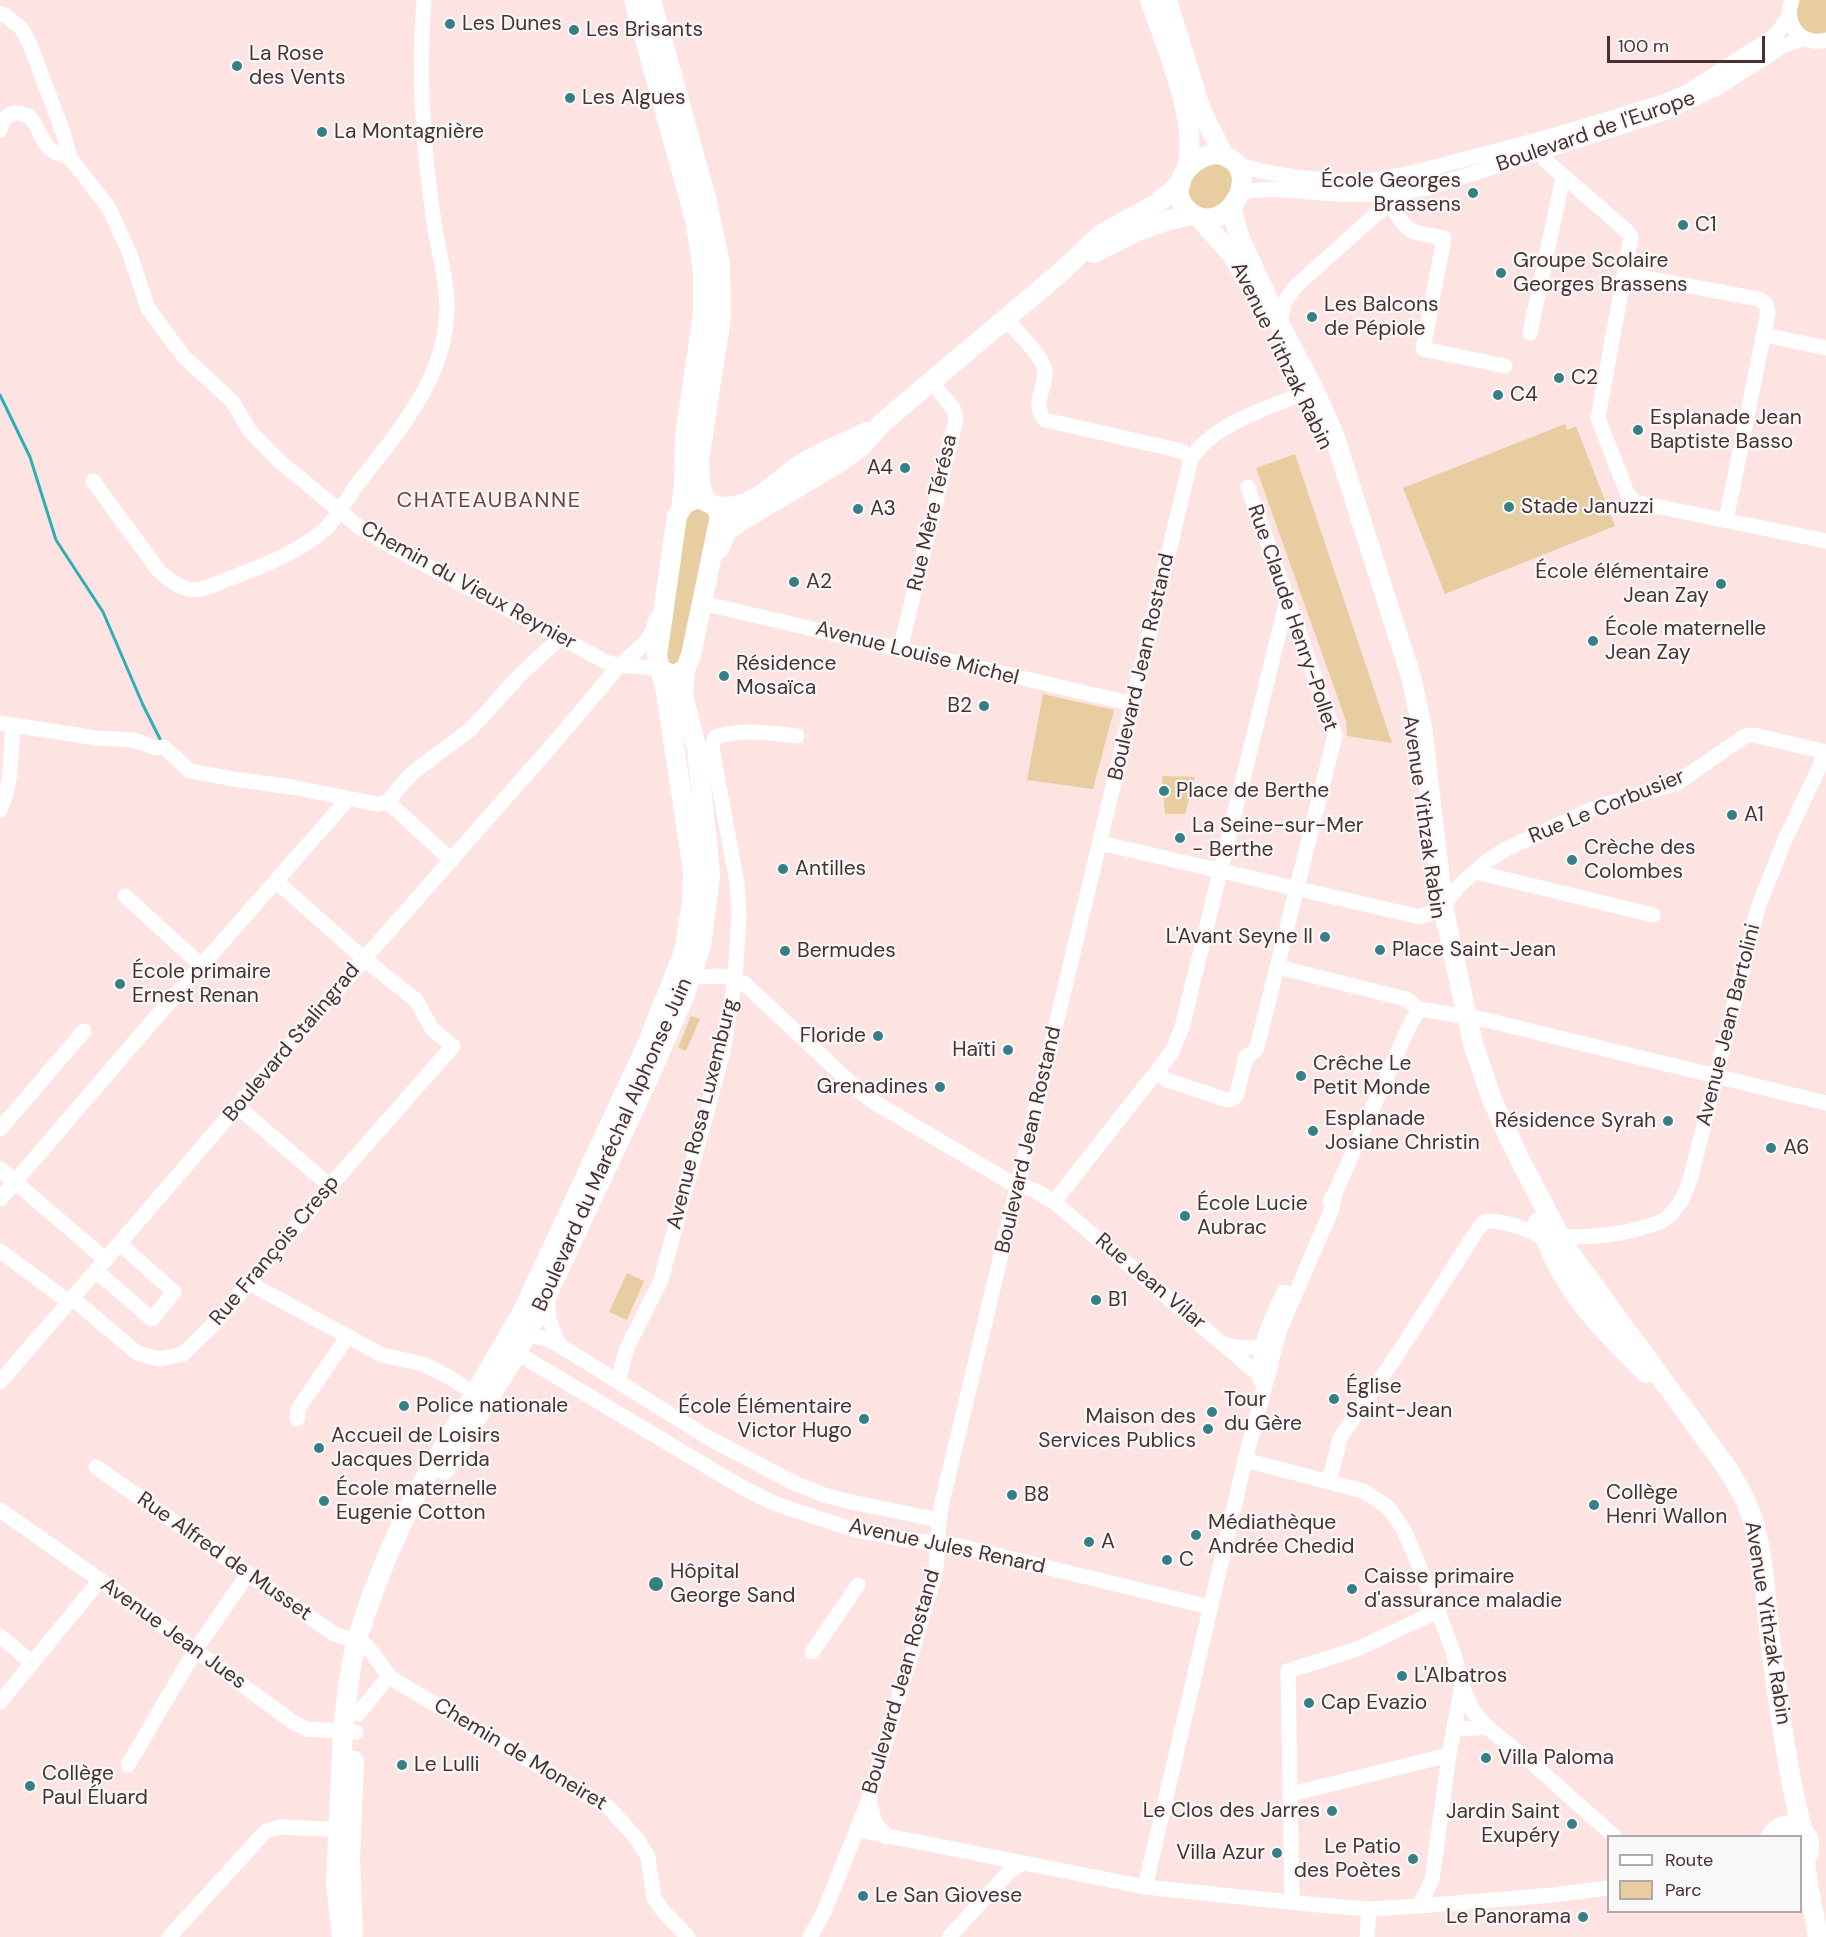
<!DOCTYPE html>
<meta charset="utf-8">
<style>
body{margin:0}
#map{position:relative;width:1826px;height:1937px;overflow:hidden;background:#fde4e3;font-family:"DM Sans",sans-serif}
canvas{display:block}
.legend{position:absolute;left:1607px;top:1835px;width:195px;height:78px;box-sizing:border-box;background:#f8f8f8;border:2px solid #b2a8a8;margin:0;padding:8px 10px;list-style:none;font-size:18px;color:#483130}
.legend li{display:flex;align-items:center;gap:12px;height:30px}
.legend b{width:30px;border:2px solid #b2a8a8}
.scale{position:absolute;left:1607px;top:36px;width:158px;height:27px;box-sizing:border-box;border:3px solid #483130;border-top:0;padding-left:8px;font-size:18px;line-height:21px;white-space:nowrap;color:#483130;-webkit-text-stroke:4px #f8f8f8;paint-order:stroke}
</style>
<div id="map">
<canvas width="1826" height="1937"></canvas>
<ul class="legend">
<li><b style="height:8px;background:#fff"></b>Route</li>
<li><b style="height:16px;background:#e7cd9f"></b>Parc</li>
</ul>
<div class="scale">100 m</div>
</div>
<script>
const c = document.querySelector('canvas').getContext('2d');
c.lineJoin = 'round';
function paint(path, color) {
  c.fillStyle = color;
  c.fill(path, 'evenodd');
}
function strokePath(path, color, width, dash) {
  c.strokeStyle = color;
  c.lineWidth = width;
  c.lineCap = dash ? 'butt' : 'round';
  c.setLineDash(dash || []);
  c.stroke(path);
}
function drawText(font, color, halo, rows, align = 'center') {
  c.font = font + ' "DM Sans",sans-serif';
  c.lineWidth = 4.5;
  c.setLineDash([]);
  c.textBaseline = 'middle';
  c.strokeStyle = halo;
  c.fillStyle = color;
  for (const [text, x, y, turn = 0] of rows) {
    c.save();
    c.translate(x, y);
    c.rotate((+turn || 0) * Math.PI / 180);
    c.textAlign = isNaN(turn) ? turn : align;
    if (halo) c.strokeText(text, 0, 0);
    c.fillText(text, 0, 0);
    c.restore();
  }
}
paint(new Path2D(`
 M 1792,0 L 1826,0 L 1826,40 L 1804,39 Z
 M 1224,155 L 1240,193 L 1199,217 L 1181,183 L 1183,175 Z
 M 1565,424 L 1567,430 L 1576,426 L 1615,526 L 1445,594 L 1403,488 Z
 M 1295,454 L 1392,743 L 1347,736 L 1346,721 L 1256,468 Z
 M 715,506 L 679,673 L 657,656 L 681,508 Z
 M 1043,694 L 1114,710 L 1093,789 L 1027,780 Z
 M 1162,776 L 1195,777 L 1185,814 L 1165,814 Z
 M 691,1016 L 700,1019 L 686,1051 L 678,1048 Z
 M 627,1273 L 644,1281 L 627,1320 L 609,1312 Z`), '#e7cd9f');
strokePath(new Path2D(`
 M 0,395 L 30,457 L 56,540 L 103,612 L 143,705 L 162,743`), '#2faeb7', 3);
strokePath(new Path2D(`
 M 1792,0 C 1783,24 1801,47 1826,40
 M 0,13 L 6,16 L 21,28 L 29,42 L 63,132 L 70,158 L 109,208 L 129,252 L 148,308 L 183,356 L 232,401 L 249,430 L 278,460 L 358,526 L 394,548 L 606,662 C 624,668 643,665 661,670
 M 0,130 C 2,122 6,114 15,113 C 37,111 37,136 49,148 C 54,153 63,155 70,158
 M 1540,139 L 1546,161 L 1628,232 L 1631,237 L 1598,418 L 1628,495 L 1635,502 L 1826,541
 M 1237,164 L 1260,171 L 1295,177 L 1345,182 L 1374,180 L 1412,173 L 1549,137 L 1661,103 L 1687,92 L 1776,35 L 1789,16
 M 1240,193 C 1271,185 1306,193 1338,194 C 1368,195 1397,193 1427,188 L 1664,113 L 1719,87 L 1783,46 L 1804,39
 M 1391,205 C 1409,236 1410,231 1444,238 L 1423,349 L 1505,366
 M 1625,274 L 1759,299 L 1766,304 L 1768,313 L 1726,520
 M 1006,319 C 1015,330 1044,357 1045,371 C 1046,388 1031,405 1045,420 L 1173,449 L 1183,452 L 1191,459
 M 1280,325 L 1284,303 L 1295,287 L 1375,215 L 1408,193
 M 1530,333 L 1563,177
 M 1764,335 L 1826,348
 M 93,481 L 159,571 C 191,600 200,590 236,576 C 268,564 298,552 324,530 C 338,518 346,500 356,486 C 397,433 447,378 447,307 C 447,278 438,251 434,222 C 423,149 418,74 424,0
 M 702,603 L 1133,704
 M 900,650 L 956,419 L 954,410 L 932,382
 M 0,723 L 96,738 L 134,740 L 156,748 L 164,747 L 190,771 L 233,779 L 292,787 L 377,804 L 388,802 L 401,785 L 416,770 L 471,729 L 521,674 L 561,637
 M 388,802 L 452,861
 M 0,810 C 13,783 10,755 13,726
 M 1100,843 L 1420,917 L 1440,909 L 1459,886 L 1487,861 L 1506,849 L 1594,808 L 1677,783 L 1745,736 L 1754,735 L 1826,752
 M 1476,872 L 1653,915
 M 125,896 L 201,965
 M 1278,967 L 1406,999 L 1419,1009
 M 691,977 L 724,976 L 744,983 L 859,1091 L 874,1102 L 1013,1184 L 1034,1190 L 1054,1202 L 1256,1372 C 1263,1374 1266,1370 1271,1366
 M 1419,1009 L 1486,1020 L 1826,1103
 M 1157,1073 L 1167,1080 L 1227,1100 L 1233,1099 L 1237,1093 L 1246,1057 L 1256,1050 L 1258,1043 L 1335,735 L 1248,487
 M 238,1107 L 330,1186
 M 0,1129 L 84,1031
 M 0,1169 L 106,1260
 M 0,1199 L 151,1023 L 348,799
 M 1330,1201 L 1335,1193 L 1408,1029 L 1419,1009
 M 1054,1202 L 1172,1052 L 1182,1027 L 1287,600
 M 1554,1240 L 1559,1236 C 1589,1238 1614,1236 1642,1228 C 1649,1225 1658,1224 1664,1220 C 1679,1209 1685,1194 1691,1177 L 1758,908 L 1784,842 L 1826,753
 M 0,1251 L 69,1302
 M 96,1271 L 152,1319 L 174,1292 L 120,1244
 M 249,1283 L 382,1355 L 423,1364 L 449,1377 L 482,1398
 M 547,1295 L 549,1319 L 559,1345 L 707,1437 L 792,1482 L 824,1495 L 851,1502 L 939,1520
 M 72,1298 L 137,1353 L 159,1359 L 183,1354 L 216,1322 L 330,1186 L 453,1046 L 432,1029 L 416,1000 L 364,959 L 276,881
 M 526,1335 L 543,1338 L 559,1345
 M 1224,1345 L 1241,1348 L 1261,1347 L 1269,1354
 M 517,1353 L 743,1488 L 776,1504 L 855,1530 L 903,1539 L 959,1546 L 1210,1607
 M 1260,1380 C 1259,1341 1268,1327 1284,1292
 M 0,1382 L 364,959 L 554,743 L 619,666 L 644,644 L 652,633 L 656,619
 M 618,1382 L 626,1350 L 661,1280 L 723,1052 L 735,979 L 739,913 L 737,883 L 712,748 L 715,737 C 742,728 770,733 797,736
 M 297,1419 L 298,1409 L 348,1336
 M 1245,1460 L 1363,1491 L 1388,1507 L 1404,1530 L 1438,1611 L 1454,1654 L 1462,1686 L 1473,1711 L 1487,1727 L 1533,1764 L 1614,1836
 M 96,1467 L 334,1634 L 356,1642
 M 1329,1482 L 1340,1438 L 1397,1355 L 1478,1229 L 1485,1221 C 1506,1221 1530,1229 1547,1240
 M 0,1510 L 100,1580 L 294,1723 L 307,1729 L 356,1732
 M 0,1636 L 32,1663
 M 367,1646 L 389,1676 L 396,1681 L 609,1808 L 637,1839 L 648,1857 L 654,1898 L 662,1910 L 688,1937
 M 812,1652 L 858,1585
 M 0,1702 L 100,1580
 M 358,1714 L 389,1676
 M 1463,1729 L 1487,1727
 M 128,1765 L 196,1649 L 248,1574
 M 1291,1794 L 1449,1755
 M 869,1799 L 875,1823 L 887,1837
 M 858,1830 L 1145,1887 L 1318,1905 L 1369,1909 L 1419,1906 L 1553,1895 L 1608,1888
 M 1145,1887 L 1245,1460 L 1280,1329 L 1332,1209 L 1335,1193
 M 1292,1902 L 1288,1671 L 1357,1649 L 1438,1611
 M 1419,1906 L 1432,1880 L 1449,1755 L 1462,1686
 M 169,1937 L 266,1831 L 280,1827 L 349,1830
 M 810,1937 L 824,1912 L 869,1799 L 936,1570 L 939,1520 L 943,1498 L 1191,459 C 1214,423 1263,411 1300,394 L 1309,393 L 1316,405
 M 949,1937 L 1011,1870 L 1022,1864
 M 1367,1937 L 1369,1909`), '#fff', 15);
strokePath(new Path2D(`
 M 634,0 L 695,219 L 703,271 L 703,315 L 685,435 L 684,484 L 681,508
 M 651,0 L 706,198 L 720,263 L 721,317 L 699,460 L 700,484 L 705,500
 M 1150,0 C 1166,47 1199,120 1187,168
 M 1167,0 L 1202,113 L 1224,155
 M 1217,154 C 1270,164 1227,241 1190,212 C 1164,192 1187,156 1217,154 Z
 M 1231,207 L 1240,239 L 1280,325 L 1315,392 L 1334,435 L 1412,680 L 1422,727 L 1443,906 L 1473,1044 L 1493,1102 L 1519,1158 L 1566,1248 L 1727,1468 C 1737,1485 1748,1502 1753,1521 C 1765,1559 1765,1600 1770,1639 C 1779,1703 1786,1767 1802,1829
 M 1199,217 L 1233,256 L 1246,279
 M 1094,253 C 1125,237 1159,219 1194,215
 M 715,506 C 754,513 778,477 808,460 C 827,449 847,442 867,432
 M 719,549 L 727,531 L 736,524 L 842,461 L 862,446 L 882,423 L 1061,272 L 1100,235 L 1156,204 L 1181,183
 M 1538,1223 C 1546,1239 1553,1257 1562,1273 C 1582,1311 1616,1342 1646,1373
 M 444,1470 L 517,1353 L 547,1295 L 648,1079 L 684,996 L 701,946 L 710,877 L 708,850 L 697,750 L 683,695 L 685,670
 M 1771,1836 C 1792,1807 1826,1843 1800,1864
 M 1805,1861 C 1807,1887 1814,1911 1818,1937
 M 353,1933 L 350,1859 L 354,1761
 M 342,1937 L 336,1883 L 343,1731 L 349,1679 L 356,1642 L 371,1598 L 388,1554 L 416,1494 L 522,1313 L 647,1045 L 684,952 L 692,902 L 693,871 L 666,692 L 657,656 L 677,516 L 685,503 L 699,498 L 715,506 L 720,516 L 691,655 L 685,670 L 673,675 L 661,670`), '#fff', 20);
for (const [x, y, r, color] of [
 [450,24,6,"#377f85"],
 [574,30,6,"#377f85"],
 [237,66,6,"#377f85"],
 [570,98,6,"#377f85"],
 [322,132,6,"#377f85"],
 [1473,193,6,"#377f85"],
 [1683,225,6,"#377f85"],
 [1501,273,6,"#377f85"],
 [1312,317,6,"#377f85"],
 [1559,378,6,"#377f85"],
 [1498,395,6,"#377f85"],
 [1638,430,6,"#377f85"],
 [905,468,6,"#377f85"],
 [1509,507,6,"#377f85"],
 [858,509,6,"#377f85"],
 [794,582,6,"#377f85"],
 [1721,584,6,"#377f85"],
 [1593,641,6,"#377f85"],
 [724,676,6,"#377f85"],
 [984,706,6,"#377f85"],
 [1164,791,6,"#377f85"],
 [1732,815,6,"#377f85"],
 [1180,838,6,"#377f85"],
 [1572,860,6,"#377f85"],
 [783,869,6,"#377f85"],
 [1325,937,6,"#377f85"],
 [1380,950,6,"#377f85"],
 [785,951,6,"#377f85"],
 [120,984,6,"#377f85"],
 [878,1036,6,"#377f85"],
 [1008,1050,6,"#377f85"],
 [1301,1076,6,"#377f85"],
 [940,1087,6,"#377f85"],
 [1668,1121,6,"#377f85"],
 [1313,1131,6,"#377f85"],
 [1771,1148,6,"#377f85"],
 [1185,1216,6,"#377f85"],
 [1096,1300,6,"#377f85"],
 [1334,1399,6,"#377f85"],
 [404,1406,6,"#377f85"],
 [1212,1412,6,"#377f85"],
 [864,1419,6,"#377f85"],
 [1208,1429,6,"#377f85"],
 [319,1448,6,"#377f85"],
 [1012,1495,6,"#377f85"],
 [324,1501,6,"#377f85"],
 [1594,1505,6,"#377f85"],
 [1196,1535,6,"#377f85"],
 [1089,1542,6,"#377f85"],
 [1167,1560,6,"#377f85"],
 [656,1584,8,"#377f85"],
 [1352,1589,6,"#377f85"],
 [1402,1676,6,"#377f85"],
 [1309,1703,6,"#377f85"],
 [1486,1758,6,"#377f85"],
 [402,1765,6,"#377f85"],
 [30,1786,6,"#377f85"],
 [1332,1811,6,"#377f85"],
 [1572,1824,6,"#377f85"],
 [1277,1853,6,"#377f85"],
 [1413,1859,6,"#377f85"],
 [863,1896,6,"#377f85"],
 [1583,1917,6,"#377f85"]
]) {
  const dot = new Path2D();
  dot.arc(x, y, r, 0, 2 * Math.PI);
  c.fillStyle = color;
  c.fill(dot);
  strokePath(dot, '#f8f8f8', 2);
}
drawText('21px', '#483130', '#f8f8f8', [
 ["Les Dunes",462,24],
 ["Les Brisants",586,30],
 ["La Rose",249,54],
 ["des Vents",249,78],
 ["Les Algues",582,98],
 ["La Montagnière",334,132],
 ["École Georges",1461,181,"right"],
 ["Brassens",1461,205,"right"],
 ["C1",1695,225],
 ["Groupe Scolaire",1513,261],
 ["Georges Brassens",1513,285],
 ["Les Balcons",1324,305],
 ["de Pépiole",1324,329],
 ["C2",1571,378],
 ["C4",1510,395],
 ["Esplanade Jean",1650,418],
 ["Baptiste Basso",1650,442],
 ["A4",893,468,"right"],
 ["Stade Januzzi",1521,507],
 ["A3",870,509],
 ["École élémentaire",1709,572,"right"],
 ["Jean Zay",1709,596,"right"],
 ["A2",806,582],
 ["École maternelle",1605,629],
 ["Jean Zay",1605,653],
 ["Résidence",736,664],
 ["Mosaïca",736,688],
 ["B2",972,706,"right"],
 ["Place de Berthe",1176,791],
 ["A1",1744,815],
 ["La Seine-sur-Mer",1192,826],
 ["- Berthe",1192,850],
 ["Crèche des",1584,848],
 ["Colombes",1584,872],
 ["Antilles",795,869],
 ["L'Avant Seyne II",1313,937,"right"],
 ["Place Saint-Jean",1392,950],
 ["Bermudes",797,951],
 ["École primaire",132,972],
 ["Ernest Renan",132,996],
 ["Floride",866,1036,"right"],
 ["Haïti",996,1050,"right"],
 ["Crêche Le",1313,1064],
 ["Petit Monde",1313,1088],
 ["Grenadines",928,1087,"right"],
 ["Esplanade",1325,1119],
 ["Josiane Christin",1325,1143],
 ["Résidence Syrah",1656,1121,"right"],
 ["A6",1783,1148],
 ["École Lucie",1197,1204],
 ["Aubrac",1197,1228],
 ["B1",1108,1300],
 ["Église",1346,1387],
 ["Saint-Jean",1346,1411],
 ["Tour",1224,1400],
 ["du Gère",1224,1424],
 ["Police nationale",416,1406],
 ["École Élémentaire",852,1407,"right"],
 ["Victor Hugo",852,1431,"right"],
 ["Maison des",1196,1417,"right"],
 ["Services Publics",1196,1441,"right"],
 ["Accueil de Loisirs",331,1436],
 ["Jacques Derrida",331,1460],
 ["École maternelle",336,1489],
 ["Eugenie Cotton",336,1513],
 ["Collège",1606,1493],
 ["Henri Wallon",1606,1517],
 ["B8",1024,1495],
 ["Médiathèque",1208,1523],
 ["Andrée Chedid",1208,1547],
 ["A",1101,1542],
 ["C",1179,1560],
 ["Hôpital",670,1572],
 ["George Sand",670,1596],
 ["Caisse primaire",1364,1577],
 ["d'assurance maladie",1364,1601],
 ["L'Albatros",1414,1676],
 ["Cap Evazio",1321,1703],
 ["Villa Paloma",1498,1758],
 ["Le Lulli",414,1765],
 ["Collège",42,1774],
 ["Paul Éluard",42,1798],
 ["Le Clos des Jarres",1320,1811,"right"],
 ["Jardin Saint",1560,1812,"right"],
 ["Exupéry",1560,1836,"right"],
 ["Le Patio",1401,1847,"right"],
 ["des Poètes",1401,1871,"right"],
 ["Villa Azur",1265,1853,"right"],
 ["Le San Giovese",875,1896],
 ["Le Panorama",1571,1917,"right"]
], 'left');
drawText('21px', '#483130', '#f8f8f8', [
 ["Boulevard de l'Europe",1596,132,-19],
 ["Avenue Yithzak Rabin",1281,356,64],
 ["Rue Mère Térésa",933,513,-77],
 ["Chemin du Vieux Reynier",468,586,29],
 ["Rue Claude Henry-Pollet",1292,618,71],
 ["Avenue Louise Michel",917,654,14],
 ["Boulevard Jean Rostand",1142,667,-77],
 ["Rue Le Corbusier",1607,807,-22],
 ["Avenue Yithzak Rabin",1423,817,82],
 ["Avenue Jean Bartolini",1729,1025,-76],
 ["Boulevard Stalingrad",292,1043,-50],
 ["Avenue Rosa Luxemburg",703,1114,-76],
 ["Boulevard Jean Rostand",1029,1140,-77],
 ["Boulevard du Maréchal Alphonse Juin",613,1145,-66],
 ["Rue François Cresp",275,1251,-50],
 ["Rue Jean Vilar",1150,1282,40],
 ["Avenue Jules Renard",947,1547,12],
 ["Rue Alfred de Musset",224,1557,35],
 ["Avenue Yithzak Rabin",1767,1623,81],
 ["Avenue Jean Jues",173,1634,36],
 ["Boulevard Jean Rostand",902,1682,-74],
 ["Chemin de Moneiret",520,1755,31]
]);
c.letterSpacing = '1.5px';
drawText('22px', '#724140', '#f8f8f8', [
 ["CHATEAUBANNE",489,501]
]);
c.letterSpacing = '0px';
</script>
